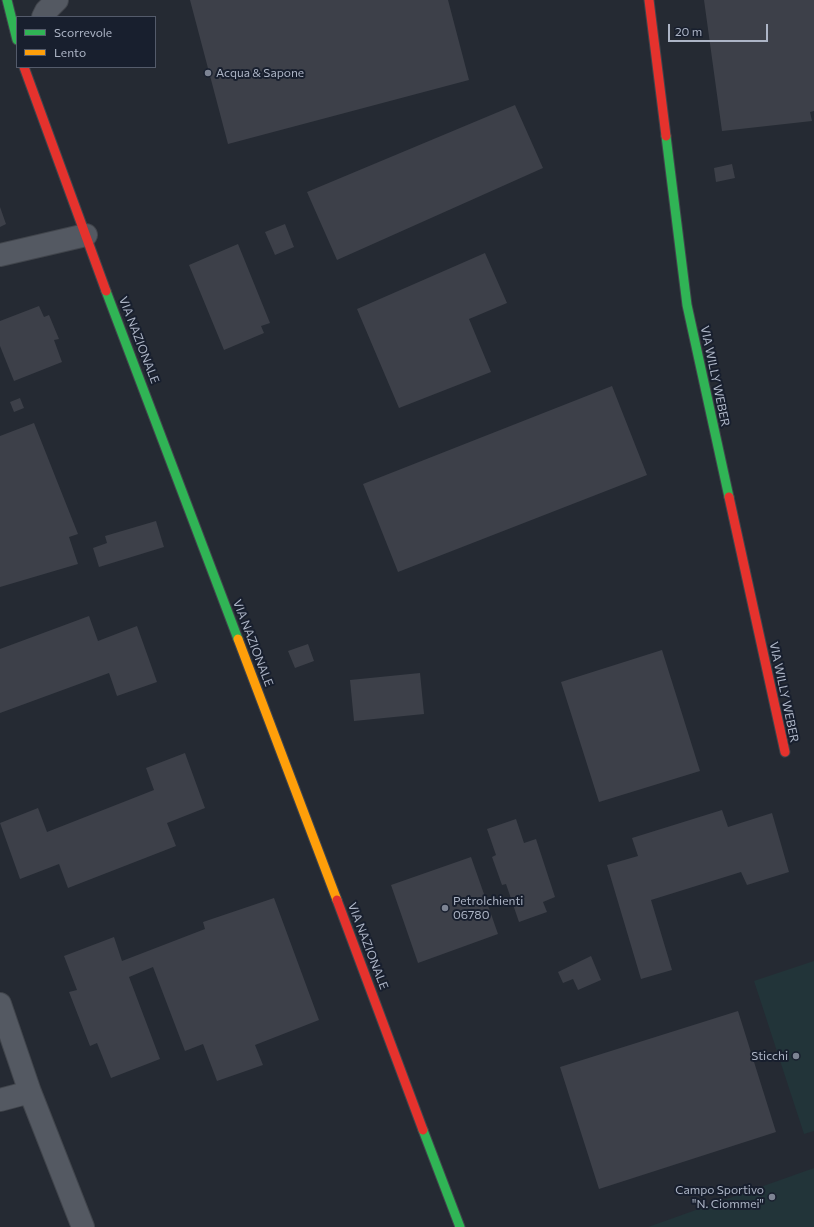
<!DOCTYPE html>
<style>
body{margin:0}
#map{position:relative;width:814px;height:1227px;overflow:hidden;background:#252a33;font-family:Commissioner,sans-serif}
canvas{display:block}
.legend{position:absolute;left:16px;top:16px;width:140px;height:52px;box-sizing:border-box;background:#181f2e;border:1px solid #545b6b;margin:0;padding:5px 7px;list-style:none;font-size:12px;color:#adb5c6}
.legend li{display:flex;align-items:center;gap:8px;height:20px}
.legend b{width:20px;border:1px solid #545b6b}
.scale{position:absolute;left:668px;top:24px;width:100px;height:18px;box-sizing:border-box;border:2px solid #adb5c6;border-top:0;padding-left:5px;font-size:12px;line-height:14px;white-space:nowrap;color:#adb5c6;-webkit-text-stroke:3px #181f2e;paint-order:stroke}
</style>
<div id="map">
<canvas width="814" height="1227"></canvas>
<ul class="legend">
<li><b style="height:5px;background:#30b455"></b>Scorrevole</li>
<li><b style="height:5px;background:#ff9f0a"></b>Lento</li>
</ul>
<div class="scale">20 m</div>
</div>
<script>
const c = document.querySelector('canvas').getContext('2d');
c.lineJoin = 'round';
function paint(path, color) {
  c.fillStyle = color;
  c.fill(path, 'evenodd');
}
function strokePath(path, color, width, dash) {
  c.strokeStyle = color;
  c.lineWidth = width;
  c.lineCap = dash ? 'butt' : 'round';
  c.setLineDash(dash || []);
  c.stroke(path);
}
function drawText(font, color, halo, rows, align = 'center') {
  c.font = font + ' Commissioner,sans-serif';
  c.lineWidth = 4;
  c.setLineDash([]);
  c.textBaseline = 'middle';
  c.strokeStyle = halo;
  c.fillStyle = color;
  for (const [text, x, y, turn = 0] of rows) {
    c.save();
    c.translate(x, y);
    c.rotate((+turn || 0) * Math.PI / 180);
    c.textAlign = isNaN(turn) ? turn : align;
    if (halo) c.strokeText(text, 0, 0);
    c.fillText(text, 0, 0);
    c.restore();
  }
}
paint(new Path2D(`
 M 814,961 L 814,1131 L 804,1134 L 754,981 Z
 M 814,1168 L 814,1227 L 648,1227 Z`), '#223439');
paint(new Path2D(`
 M 190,0 L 448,0 L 469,80 L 228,144 Z
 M 704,0 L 814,0 L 814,111 L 810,112 L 812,121 L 722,131 Z
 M 515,105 L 543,168 L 337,260 L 307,192 Z
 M 732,164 L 735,178 L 716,182 L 714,168 Z
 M 0,207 L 6,224 L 0,227 Z
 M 285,224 L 294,247 L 275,255 L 265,232 Z
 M 238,244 L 270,323 L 261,326 L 264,333 L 224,350 L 189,265 Z
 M 485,253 L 507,303 L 469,319 L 491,372 L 399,408 L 357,309 Z
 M 39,306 L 44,317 L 49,315 L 59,339 L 54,340 L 62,362 L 14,381 L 0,346 L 0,321 Z
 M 612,386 L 647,475 L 398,572 L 363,484 Z
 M 20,398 L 24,408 L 14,412 L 10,402 Z
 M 34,423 L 78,534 L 69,537 L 78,564 L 0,587 L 0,436 Z
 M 156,521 L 164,547 L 99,567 L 93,548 L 107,543 L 105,536 Z
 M 89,616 L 98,641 L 137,626 L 157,682 L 117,696 L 109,673 L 0,713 L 0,649 Z
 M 308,644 L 314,661 L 295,668 L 288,651 Z
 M 662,650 L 700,771 L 599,802 L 561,682 Z
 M 420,673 L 424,714 L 354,721 L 350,680 Z
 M 185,753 L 205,808 L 167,823 L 176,846 L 68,888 L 59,864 L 20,879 L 0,823 L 38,808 L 47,832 L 154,790 L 146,768 Z
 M 722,810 L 728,827 L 772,813 L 789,872 L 747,885 L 741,872 L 651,900 L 672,970 L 641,979 L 607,865 L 638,856 L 632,838 Z
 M 516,819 L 524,843 L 536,839 L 555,897 L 543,902 L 547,912 L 519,922 L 506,884 L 502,885 L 492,857 L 496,855 L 487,829 Z
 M 471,857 L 498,934 L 418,963 L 391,885 Z
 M 274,898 L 319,1020 L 255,1045 L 263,1065 L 217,1081 L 203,1044 L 185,1051 L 153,967 L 129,977 L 160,1059 L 111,1078 L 97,1043 L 90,1046 L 69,992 L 77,990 L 64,956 L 114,937 L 122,961 L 205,929 L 203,922 Z
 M 591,956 L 601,980 L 578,990 L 573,979 L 563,983 L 558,972 Z
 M 738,1011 L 776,1132 L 599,1189 L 560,1067 Z`), '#3d4049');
const street = new Path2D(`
 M 43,17 L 46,11 L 57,0
 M 0,255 L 86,235
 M 0,1004 L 30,1092 L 83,1227
 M 0,1100 L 30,1092`);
const fast = new Path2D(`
 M 7,0 L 17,40
 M 666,136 L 687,305 L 729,497
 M 106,291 L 238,639
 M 423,1130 L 460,1227`);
const slow = new Path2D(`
 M 238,639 L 337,900`);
const jam = new Path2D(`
 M 649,0 L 666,136
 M 24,67 L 106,291
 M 729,497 L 785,752
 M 337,900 L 423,1130`);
strokePath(street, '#41454c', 24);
strokePath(fast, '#41454c', 11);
strokePath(slow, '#41454c', 11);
strokePath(jam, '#41454c', 11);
strokePath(street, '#545962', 22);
strokePath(fast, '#30b455', 9);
strokePath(slow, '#ff9f0a', 9);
strokePath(jam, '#e5322d', 9);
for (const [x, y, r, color] of [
 [208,73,4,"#7d8493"],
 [445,908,4,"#7d8493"],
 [796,1056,4,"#7d8493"],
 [772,1197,4,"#7d8493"]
]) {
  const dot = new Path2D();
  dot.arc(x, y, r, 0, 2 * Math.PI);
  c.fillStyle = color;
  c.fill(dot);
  strokePath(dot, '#181f2e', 1.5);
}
drawText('12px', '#adb5c6', '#181f2e', [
 ["Acqua & Sapone",216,73],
 ["Petrolchienti",453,901],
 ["06780",453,915],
 ["Sticchi",788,1056,"right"],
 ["Campo Sportivo",764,1190,"right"],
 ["\"N. Ciommei\"",764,1204,"right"]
], 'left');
drawText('12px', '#adb5c6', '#181f2e', [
 ["VIA NAZIONALE",139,340,69],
 ["VIA WILLY WEBER",715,376,78],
 ["VIA NAZIONALE",253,643,69],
 ["VIA WILLY WEBER",784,692,78],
 ["VIA NAZIONALE",368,946,69]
]);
</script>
